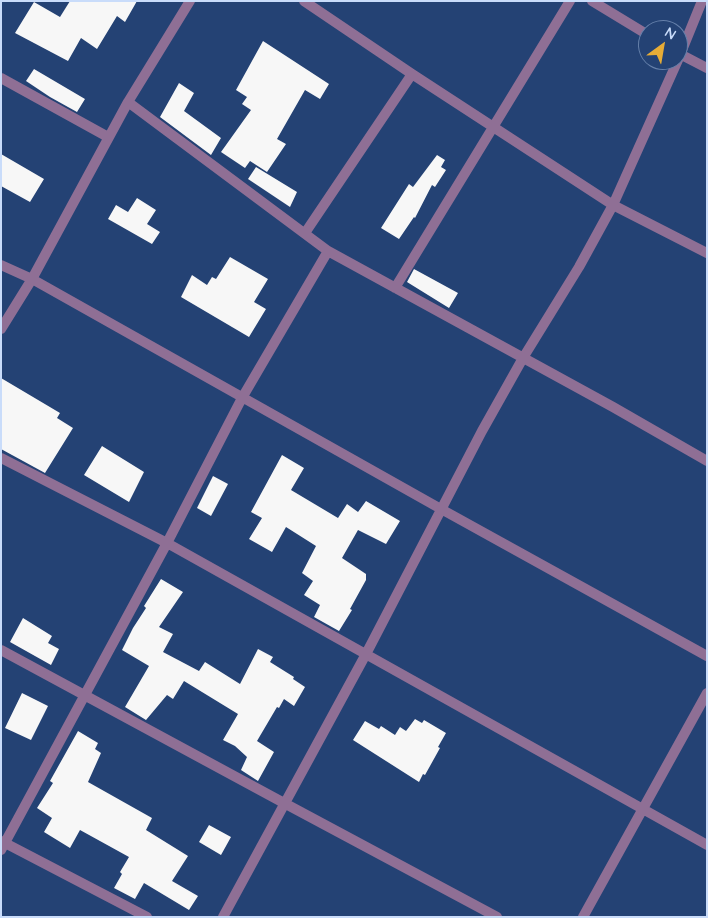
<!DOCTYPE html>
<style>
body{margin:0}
#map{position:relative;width:708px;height:918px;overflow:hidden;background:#244274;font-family:Quicksand,sans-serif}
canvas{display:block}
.frame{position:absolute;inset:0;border:2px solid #c9dcfa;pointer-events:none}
.north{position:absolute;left:638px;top:20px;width:50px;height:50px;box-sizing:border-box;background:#244274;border:1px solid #6680aa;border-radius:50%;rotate:32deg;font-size:14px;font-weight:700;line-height:20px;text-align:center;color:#c9dcfa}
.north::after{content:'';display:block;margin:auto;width:18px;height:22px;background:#e7ac36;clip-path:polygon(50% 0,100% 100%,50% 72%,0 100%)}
</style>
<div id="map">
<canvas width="708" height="918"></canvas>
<div class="frame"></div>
<div class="north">N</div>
</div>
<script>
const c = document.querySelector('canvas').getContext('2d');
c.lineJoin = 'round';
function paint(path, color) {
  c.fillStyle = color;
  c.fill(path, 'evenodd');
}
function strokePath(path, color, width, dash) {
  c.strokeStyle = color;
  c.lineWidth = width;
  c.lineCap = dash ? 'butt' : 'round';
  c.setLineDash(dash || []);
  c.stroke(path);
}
paint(new Path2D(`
 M 70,1 L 137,1 L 125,22 L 117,16 L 97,49 L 81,38 L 68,61 L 15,33 L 34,2 L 60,17 Z
 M 263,41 L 329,84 L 320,99 L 305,90 L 277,139 L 286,144 L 267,172 L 250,161 L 245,168 L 221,152 L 251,110 L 242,104 L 247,97 L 236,90 Z
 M 34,69 L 85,99 L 77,112 L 50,97 L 26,81 Z
 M 179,83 L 194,93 L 184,111 L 221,138 L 211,155 L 160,117 Z
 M 1,154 L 44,179 L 30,202 L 1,186 Z
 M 437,155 L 445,160 L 441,167 L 446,170 L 435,187 L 432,185 L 415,218 L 414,217 L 399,239 L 381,228 L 409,184 L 413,187 Z
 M 256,167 L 297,192 L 290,207 L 248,179 Z
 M 137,198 L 156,210 L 147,224 L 160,232 L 152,244 L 108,219 L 116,205 L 128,212 Z
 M 230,257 L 268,279 L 254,302 L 266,309 L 249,337 L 181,297 L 192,275 L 207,285 L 212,277 L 216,279 Z
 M 414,269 L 458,293 L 449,308 L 407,282 Z
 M 1,378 L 60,413 L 57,418 L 73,428 L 45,473 L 1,449 Z
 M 102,446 L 144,472 L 129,502 L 84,475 Z
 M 282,455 L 304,468 L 291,490 L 338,518 L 347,504 L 358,512 L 366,501 L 400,521 L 386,544 L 358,530 L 342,558 L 366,574 L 366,580 L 350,609 L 352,610 L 339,631 L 314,617 L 320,605 L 304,595 L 313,581 L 302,573 L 316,546 L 286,527 L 272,552 L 249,539 L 262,518 L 251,512 Z
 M 213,476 L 228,484 L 211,516 L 197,508 Z
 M 161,579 L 183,592 L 159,627 L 173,634 L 163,652 L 199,671 L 205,662 L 240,684 L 258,649 L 273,657 L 270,662 L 294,677 L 293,679 L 305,687 L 294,706 L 284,699 L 279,708 L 277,707 L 257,741 L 274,752 L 258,781 L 241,770 L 247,757 L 235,746 L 223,740 L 238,714 L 184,681 L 173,699 L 167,695 L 146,720 L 125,707 L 149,666 L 122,650 L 133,628 L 146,608 L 144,606 Z
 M 23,618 L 52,636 L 48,643 L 59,649 L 51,665 L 10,642 Z
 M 22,693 L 48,706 L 31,740 L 5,728 Z
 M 415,719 L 422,723 L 424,720 L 446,733 L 438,747 L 440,748 L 425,775 L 423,774 L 419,782 L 353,740 L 365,721 L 379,729 L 381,726 L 395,735 L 400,727 L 406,731 Z
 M 78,731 L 98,743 L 95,749 L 101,753 L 88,782 L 152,818 L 146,830 L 188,856 L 172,881 L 198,896 L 189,910 L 144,883 L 135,899 L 114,888 L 122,874 L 120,872 L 129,857 L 80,830 L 70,848 L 44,832 L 52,818 L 37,808 L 53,783 L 50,781 Z
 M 209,825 L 231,837 L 221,855 L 199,842 Z`), '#f7f7f7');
strokePath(new Path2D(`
 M 304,1 L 412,74 L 613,205 L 707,253
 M 592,1 L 648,35
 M 678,53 L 707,68
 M 678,60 L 702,1
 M 1,78 L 108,137
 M 128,102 L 328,251 L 613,407 L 707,461
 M 305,233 L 412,74
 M 1,265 L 32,279 L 441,509 L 707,656
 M 395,288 L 570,1
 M 1,329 L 32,279 L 128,102 L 190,1
 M 1,458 L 167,543 L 707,845
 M 1,650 L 284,803 L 497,917
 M 1,841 L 147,917
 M 1,850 L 167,543 L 242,398 L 328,251
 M 223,917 L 366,654 L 482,431 L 523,358 L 579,267 L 613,205 L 678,60
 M 583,917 L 707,693`), '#8f6f95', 10);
</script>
